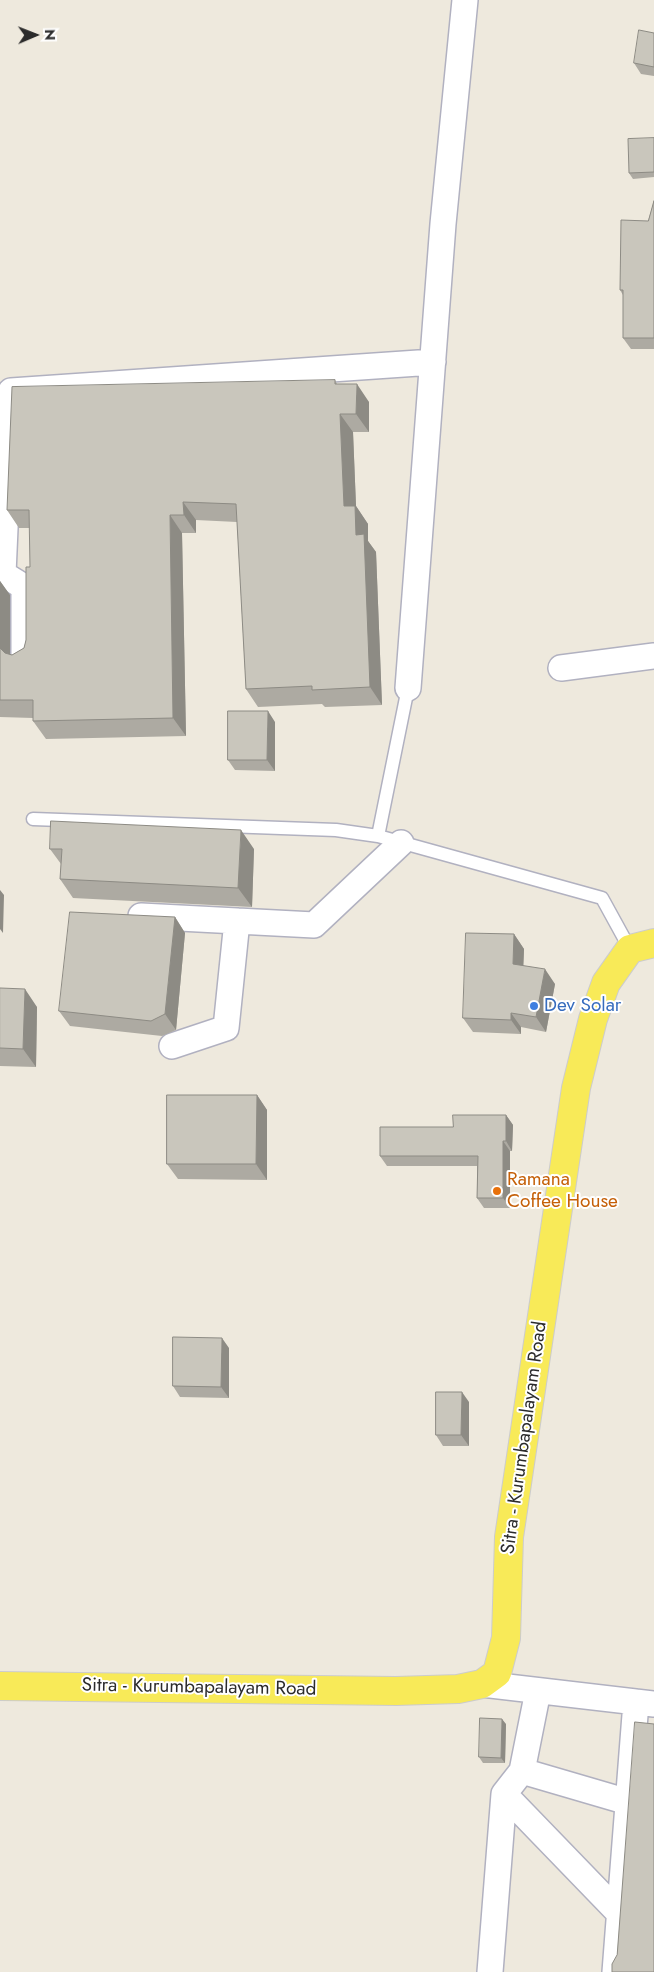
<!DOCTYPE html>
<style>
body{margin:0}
#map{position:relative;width:654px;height:1972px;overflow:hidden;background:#eee9dd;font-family:Jost,sans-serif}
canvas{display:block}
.north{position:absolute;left:10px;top:10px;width:50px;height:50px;-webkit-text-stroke:4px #fff;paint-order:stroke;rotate:89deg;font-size:14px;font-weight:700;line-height:20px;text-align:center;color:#2b2b2b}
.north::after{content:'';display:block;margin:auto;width:18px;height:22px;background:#2b2b2b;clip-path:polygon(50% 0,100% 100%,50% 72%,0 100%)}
</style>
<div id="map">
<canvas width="654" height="1972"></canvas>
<div class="north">N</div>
</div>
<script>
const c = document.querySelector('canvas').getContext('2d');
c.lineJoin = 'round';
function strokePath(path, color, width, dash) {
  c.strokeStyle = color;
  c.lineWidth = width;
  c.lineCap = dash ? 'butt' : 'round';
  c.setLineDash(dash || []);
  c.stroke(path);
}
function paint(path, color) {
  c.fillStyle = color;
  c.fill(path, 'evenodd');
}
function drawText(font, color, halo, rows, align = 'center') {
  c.font = font + ' Jost,sans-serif';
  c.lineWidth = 4;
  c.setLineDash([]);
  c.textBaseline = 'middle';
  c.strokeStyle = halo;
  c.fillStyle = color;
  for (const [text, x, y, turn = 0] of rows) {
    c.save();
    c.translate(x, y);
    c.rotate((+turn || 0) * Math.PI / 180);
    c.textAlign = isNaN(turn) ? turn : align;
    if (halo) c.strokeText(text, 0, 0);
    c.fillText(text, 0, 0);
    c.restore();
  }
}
const service = new Path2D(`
 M 33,819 L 336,830 L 378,836 L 602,898 L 630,949
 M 378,836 L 408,688`);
const minor = new Path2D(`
 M 24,658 L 24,587 L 3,574 L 11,391 L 433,362
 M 561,668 L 654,656
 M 408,688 L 443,224 L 465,0
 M 141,916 L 314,925 L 401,843
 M 172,1046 L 226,1028 L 237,921
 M 482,1684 L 654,1704
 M 522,1771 L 628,1802
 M 504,1794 L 620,1914
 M 490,1972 L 504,1794 L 522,1771 L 538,1691
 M 615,1972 L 636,1702`);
const primary = new Path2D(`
 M 0,1686 L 396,1691 L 458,1689 L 482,1684 L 497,1673 L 506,1638 L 509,1537 L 576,1088 L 593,1019 L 606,983 L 630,949 L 654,943`);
strokePath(service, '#b1b1c0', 15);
strokePath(minor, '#b1b1c0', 28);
strokePath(primary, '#ccc', 30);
strokePath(service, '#fff', 12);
strokePath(minor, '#fff', 25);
strokePath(primary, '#f8ea58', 28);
paint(new Path2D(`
 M 654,33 L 654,76 L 641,74 L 634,63 Z
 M 654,138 L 654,177 L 633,179 L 629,173 Z
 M 654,201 L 654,349 L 631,349 L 623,338 L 623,295 L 620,290 L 648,221 Z
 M 335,380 L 337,384 L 369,402 L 369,432 L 353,432 L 356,506 L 368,524 L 368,541 L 376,552 L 382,705 L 325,707 L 322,704 L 258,707 L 246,689 L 237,522 L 196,520 L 196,533 L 182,533 L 186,736 L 46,739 L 33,721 L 33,718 L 0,717 L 0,581 L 10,595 L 10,654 L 12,655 L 24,648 L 26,640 L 30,567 L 30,528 L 19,528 L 7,510 Z
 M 275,722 L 275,771 L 235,770 L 228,760 Z
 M 50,849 L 254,849 L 252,907 L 73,898 L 60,879 L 61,864 Z
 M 175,917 L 185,933 L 176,1030 L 162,1036 L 70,1026 L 59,1011 Z
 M 514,934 L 524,949 L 523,966 L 555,984 L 546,1032 L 521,1027 L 521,1034 L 473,1032 L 463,1018 Z
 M 0,988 L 37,1007 L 36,1067 L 0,1066 Z
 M 257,1095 L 267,1110 L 267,1180 L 178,1179 L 167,1164 Z
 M 506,1115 L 513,1125 L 512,1151 L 510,1151 L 510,1208 L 484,1208 L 477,1198 L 477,1166 L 387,1166 L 380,1156 L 453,1127 Z
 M 229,1348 L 229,1398 L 180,1397 L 173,1386 Z
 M 469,1402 L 469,1446 L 443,1446 L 436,1435 Z
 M 506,1724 L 505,1763 L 483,1763 L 479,1757 Z`), '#adaaa2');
paint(new Path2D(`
 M 357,384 L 369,402 L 369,432 L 356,414 Z
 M 340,414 L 353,432 L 356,506 L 368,524 L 368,541 L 376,552 L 382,705 L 370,687 L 356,535 L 344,506 Z
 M 183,502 L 196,520 L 196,533 L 184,515 Z
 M 170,515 L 182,533 L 186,736 L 173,718 Z
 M 0,581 L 10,595 L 10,658 L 0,649 Z
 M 268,711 L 275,722 L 275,771 L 267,760 Z
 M 241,830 L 254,849 L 252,907 L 238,888 Z
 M 0,890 L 4,895 L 3,933 L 0,929 Z
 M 175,917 L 185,933 L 176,1030 L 165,1014 Z
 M 514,934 L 524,949 L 523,978 L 513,964 Z
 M 545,969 L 555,984 L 546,1032 L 536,1017 Z
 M 25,989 L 37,1007 L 36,1067 L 23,1049 Z
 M 511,1013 L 521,1027 L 521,1034 L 511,1020 Z
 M 257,1095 L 267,1110 L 267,1180 L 256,1164 Z
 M 506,1115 L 513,1125 L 512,1151 L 506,1141 Z
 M 503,1141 L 510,1151 L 510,1208 L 503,1198 Z
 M 222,1338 L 229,1348 L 229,1398 L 221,1387 Z
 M 462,1392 L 469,1402 L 469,1446 L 461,1435 Z
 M 502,1719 L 506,1724 L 505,1763 L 501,1758 Z`), '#8d8b84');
const building = new Path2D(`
 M 639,30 L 654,33 L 654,67 L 634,63 Z
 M 654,138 L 654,172 L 629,173 L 628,139 Z
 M 654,201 L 654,338 L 623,338 L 623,290 L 620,290 L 621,220 L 648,221 Z
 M 335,380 L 335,384 L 357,384 L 356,414 L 340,414 L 344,506 L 355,506 L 356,535 L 364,534 L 370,687 L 312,690 L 312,686 L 246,689 L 236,504 L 183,502 L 184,515 L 170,515 L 173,718 L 33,721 L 33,700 L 0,700 L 0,648 L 5,653 L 12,655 L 24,648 L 26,640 L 26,567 L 30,567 L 29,510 L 7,510 L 12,387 Z
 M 228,711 L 268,711 L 267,760 L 228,760 Z
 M 51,821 L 241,830 L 238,888 L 60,879 L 62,849 L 50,849 Z
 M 70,912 L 175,917 L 165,1014 L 151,1021 L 59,1011 Z
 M 466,933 L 514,934 L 513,964 L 545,969 L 536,1017 L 511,1013 L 511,1020 L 463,1018 Z
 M 0,988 L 25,989 L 23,1049 L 0,1048 Z
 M 167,1095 L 257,1095 L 256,1164 L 167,1164 Z
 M 453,1115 L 506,1115 L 506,1141 L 503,1141 L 503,1198 L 477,1198 L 478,1156 L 380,1156 L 380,1127 L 453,1127 Z
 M 173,1337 L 222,1338 L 221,1387 L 173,1386 Z
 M 436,1392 L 462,1392 L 461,1435 L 436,1435 Z
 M 480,1718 L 502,1719 L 501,1758 L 479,1757 Z
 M 635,1722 L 654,1724 L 654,1972 L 612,1972 L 612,1964 L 617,1955 Z`);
paint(building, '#c9c6bc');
strokePath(building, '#8d8b84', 1);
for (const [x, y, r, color] of [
 [534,1006,5,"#3f7fe0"],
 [497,1191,5,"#e8710a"]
]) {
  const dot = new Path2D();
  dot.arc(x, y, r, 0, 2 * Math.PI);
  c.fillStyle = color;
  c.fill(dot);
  strokePath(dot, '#fff', 2);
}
drawText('19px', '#366cbe', '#fff', [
 ["Dev Solar",544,1006]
], 'left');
drawText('19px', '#c56008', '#fff', [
 ["Ramana",507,1180],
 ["Coffee House",507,1202]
], 'left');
drawText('19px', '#2b2b2b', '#fff', [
 ["Sitra - Kurumbapalayam Road",525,1438,-82],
 ["Sitra - Kurumbapalayam Road",199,1688,1]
]);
</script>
